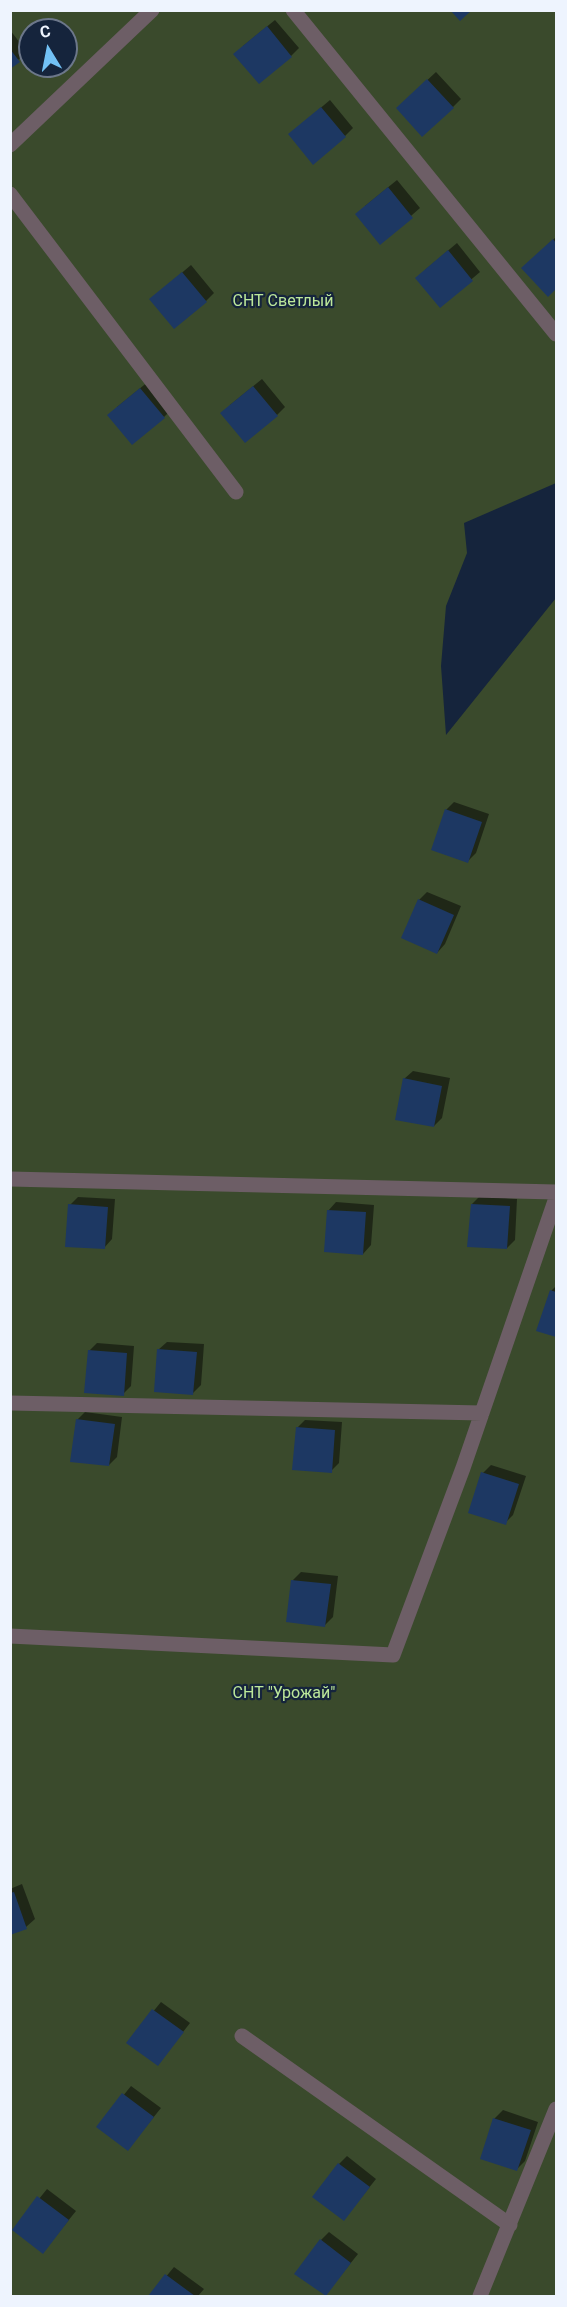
<!DOCTYPE html>
<meta charset="utf-8">
<style>
body{margin:0}
#map{position:relative;width:567px;height:2307px;overflow:hidden;background:#15243c;font-family:Roboto,sans-serif}
canvas{display:block}
.frame{position:absolute;inset:0;border:12px solid #eef4fe;pointer-events:none}
.north{position:absolute;left:18px;top:18px;width:60px;height:60px;box-sizing:border-box;background:#15243c;border:2px solid #6c778a;border-radius:50%;rotate:350deg;font-size:16px;font-weight:700;line-height:24px;text-align:center;color:#eef4fe}
.north::after{content:'';display:block;margin:auto;width:21px;height:27px;background:#72c1f5;clip-path:polygon(50% 0,100% 100%,50% 72%,0 100%)}
</style>
<div id="map">
<canvas width="567" height="2307"></canvas>
<div class="frame"></div>
<div class="north">С</div>
</div>
<script>
const c = document.querySelector('canvas').getContext('2d');
c.lineJoin = 'round';
function paint(path, color) {
  c.fillStyle = color;
  c.fill(path, 'evenodd');
}
function strokePath(path, color, width, dash) {
  c.strokeStyle = color;
  c.lineWidth = width;
  c.lineCap = dash ? 'butt' : 'round';
  c.setLineDash(dash || []);
  c.stroke(path);
}
function drawText(font, color, halo, rows, align = 'center') {
  c.font = font + ' Roboto,sans-serif';
  c.lineWidth = 4.5;
  c.setLineDash([]);
  c.textBaseline = 'middle';
  c.strokeStyle = halo;
  c.fillStyle = color;
  for (const [text, x, y, turn = 0] of rows) {
    c.save();
    c.translate(x, y);
    c.rotate((+turn || 0) * Math.PI / 180);
    c.textAlign = isNaN(turn) ? turn : align;
    if (halo) c.strokeText(text, 0, 0);
    c.fillText(text, 0, 0);
    c.restore();
  }
}
paint(new Path2D(`
 M 11,11 L 556,11 L 556,483 L 464,523 L 467,553 L 446,606 L 441,666 L 446,735 L 556,598 L 556,2296 L 11,2296 ZM 30,30 L 66,30 L 66,66 L 30,66 Z`), '#3a4a2c');
paint(new Path2D(`
 M 275,20 L 299,48 L 291,56 L 243,46 Z
 M 10,30 L 27,52 L 10,67 Z
 M 436,72 L 461,99 L 453,107 L 406,100 Z
 M 330,100 L 353,128 L 345,136 L 298,127 Z
 M 397,180 L 420,208 L 380,243 L 365,206 Z
 M 556,237 L 556,287 L 548,295 L 531,260 Z
 M 457,243 L 480,272 L 440,306 L 425,270 Z
 M 191,265 L 214,293 L 206,301 L 151,299 Z
 M 262,379 L 285,407 L 277,415 L 230,405 Z
 M 149,381 L 172,409 L 164,417 L 117,407 Z
 M 454,802 L 489,814 L 476,853 L 468,861 L 446,810 Z
 M 427,892 L 461,906 L 445,944 L 437,953 L 419,900 Z
 M 413,1071 L 450,1078 L 442,1118 L 434,1126 L 404,1079 Z
 M 480,1196 L 517,1199 L 515,1240 L 507,1248 L 472,1204 Z
 M 78,1197 L 115,1199 L 112,1239 L 104,1248 L 70,1205 Z
 M 336,1202 L 374,1205 L 371,1245 L 363,1254 L 328,1211 Z
 M 556,1286 L 556,1336 L 538,1330 L 551,1291 Z
 M 167,1342 L 204,1344 L 201,1385 L 193,1393 L 158,1350 Z
 M 97,1343 L 134,1346 L 131,1386 L 123,1394 L 89,1351 Z
 M 85,1412 L 122,1417 L 117,1457 L 109,1465 L 77,1420 Z
 M 305,1420 L 342,1422 L 339,1463 L 331,1471 L 297,1428 Z
 M 491,1465 L 526,1476 L 513,1515 L 505,1523 L 483,1473 Z
 M 301,1572 L 338,1576 L 333,1617 L 325,1625 L 293,1580 Z
 M 22,1884 L 35,1919 L 26,1927 L 10,1933 L 10,1889 Z
 M 161,2002 L 190,2023 L 158,2064 L 128,2042 Z
 M 131,2086 L 161,2108 L 128,2149 L 98,2127 Z
 M 503,2110 L 538,2122 L 525,2161 L 517,2169 L 494,2119 Z
 M 347,2156 L 376,2179 L 344,2219 L 339,2164 Z
 M 47,2189 L 76,2211 L 43,2252 L 14,2230 Z
 M 329,2232 L 358,2254 L 325,2295 L 321,2240 Z
 M 174,2267 L 204,2289 L 198,2296 L 150,2296 Z`), '#0007');
paint(new Path2D(`
 M 450,10 L 472,10 L 460,21 Z
 M 267,26 L 292,57 L 259,84 L 233,54 Z
 M 10,49 L 20,62 L 10,69 Z
 M 427,79 L 454,108 L 422,137 L 396,108 Z
 M 321,107 L 346,137 L 313,165 L 288,134 Z
 M 388,187 L 413,218 L 380,245 L 355,214 Z
 M 553,239 L 556,243 L 556,289 L 548,297 L 521,268 Z
 M 448,250 L 473,281 L 440,308 L 415,278 Z
 M 182,272 L 207,302 L 174,329 L 149,299 Z
 M 253,386 L 278,416 L 245,443 L 220,413 Z
 M 140,388 L 165,418 L 132,445 L 107,415 Z
 M 445,809 L 482,822 L 468,863 L 431,850 Z
 M 418,899 L 454,915 L 437,954 L 401,938 Z
 M 403,1078 L 442,1086 L 434,1127 L 395,1120 Z
 M 68,1204 L 108,1207 L 105,1249 L 65,1247 Z
 M 471,1204 L 510,1206 L 507,1249 L 467,1247 Z
 M 327,1210 L 366,1212 L 363,1255 L 324,1252 Z
 M 550,1290 L 556,1292 L 556,1337 L 536,1331 Z
 M 157,1349 L 197,1352 L 193,1395 L 154,1392 Z
 M 88,1350 L 127,1353 L 124,1396 L 84,1393 Z
 M 76,1419 L 115,1424 L 109,1466 L 70,1462 Z
 M 296,1427 L 335,1430 L 332,1473 L 292,1470 Z
 M 481,1472 L 519,1484 L 506,1525 L 468,1513 Z
 M 291,1580 L 331,1584 L 325,1627 L 286,1622 Z
 M 14,1892 L 27,1929 L 10,1935 L 10,1893 Z
 M 152,2009 L 184,2032 L 158,2066 L 126,2043 Z
 M 122,2093 L 154,2117 L 128,2151 L 96,2127 Z
 M 493,2118 L 531,2130 L 517,2171 L 480,2159 Z
 M 338,2163 L 370,2187 L 344,2221 L 312,2197 Z
 M 37,2196 L 69,2220 L 43,2254 L 12,2230 Z
 M 320,2239 L 351,2263 L 326,2296 L 294,2274 Z
 M 165,2274 L 195,2296 L 148,2296 Z`), '#1d3863');
strokePath(new Path2D(`
 M 293,10 L 556,334
 M 10,194 L 236,492
 M 10,1179 L 556,1192
 M 10,1403 L 482,1413
 M 10,1636 L 393,1655 L 463,1468 L 556,1198
 M 242,2036 L 510,2225
 M 480,2296 L 556,2109`), '#6d5e66', 15);
strokePath(new Path2D(`
 M 10,145 L 152,10`), '#6d5e66', 15);
drawText('16px', '#bde89a', '#15243c', [
 ["СНТ Светлый",283,302],
 ["СНТ \"Урожай\"",284,1694]
]);
</script>
